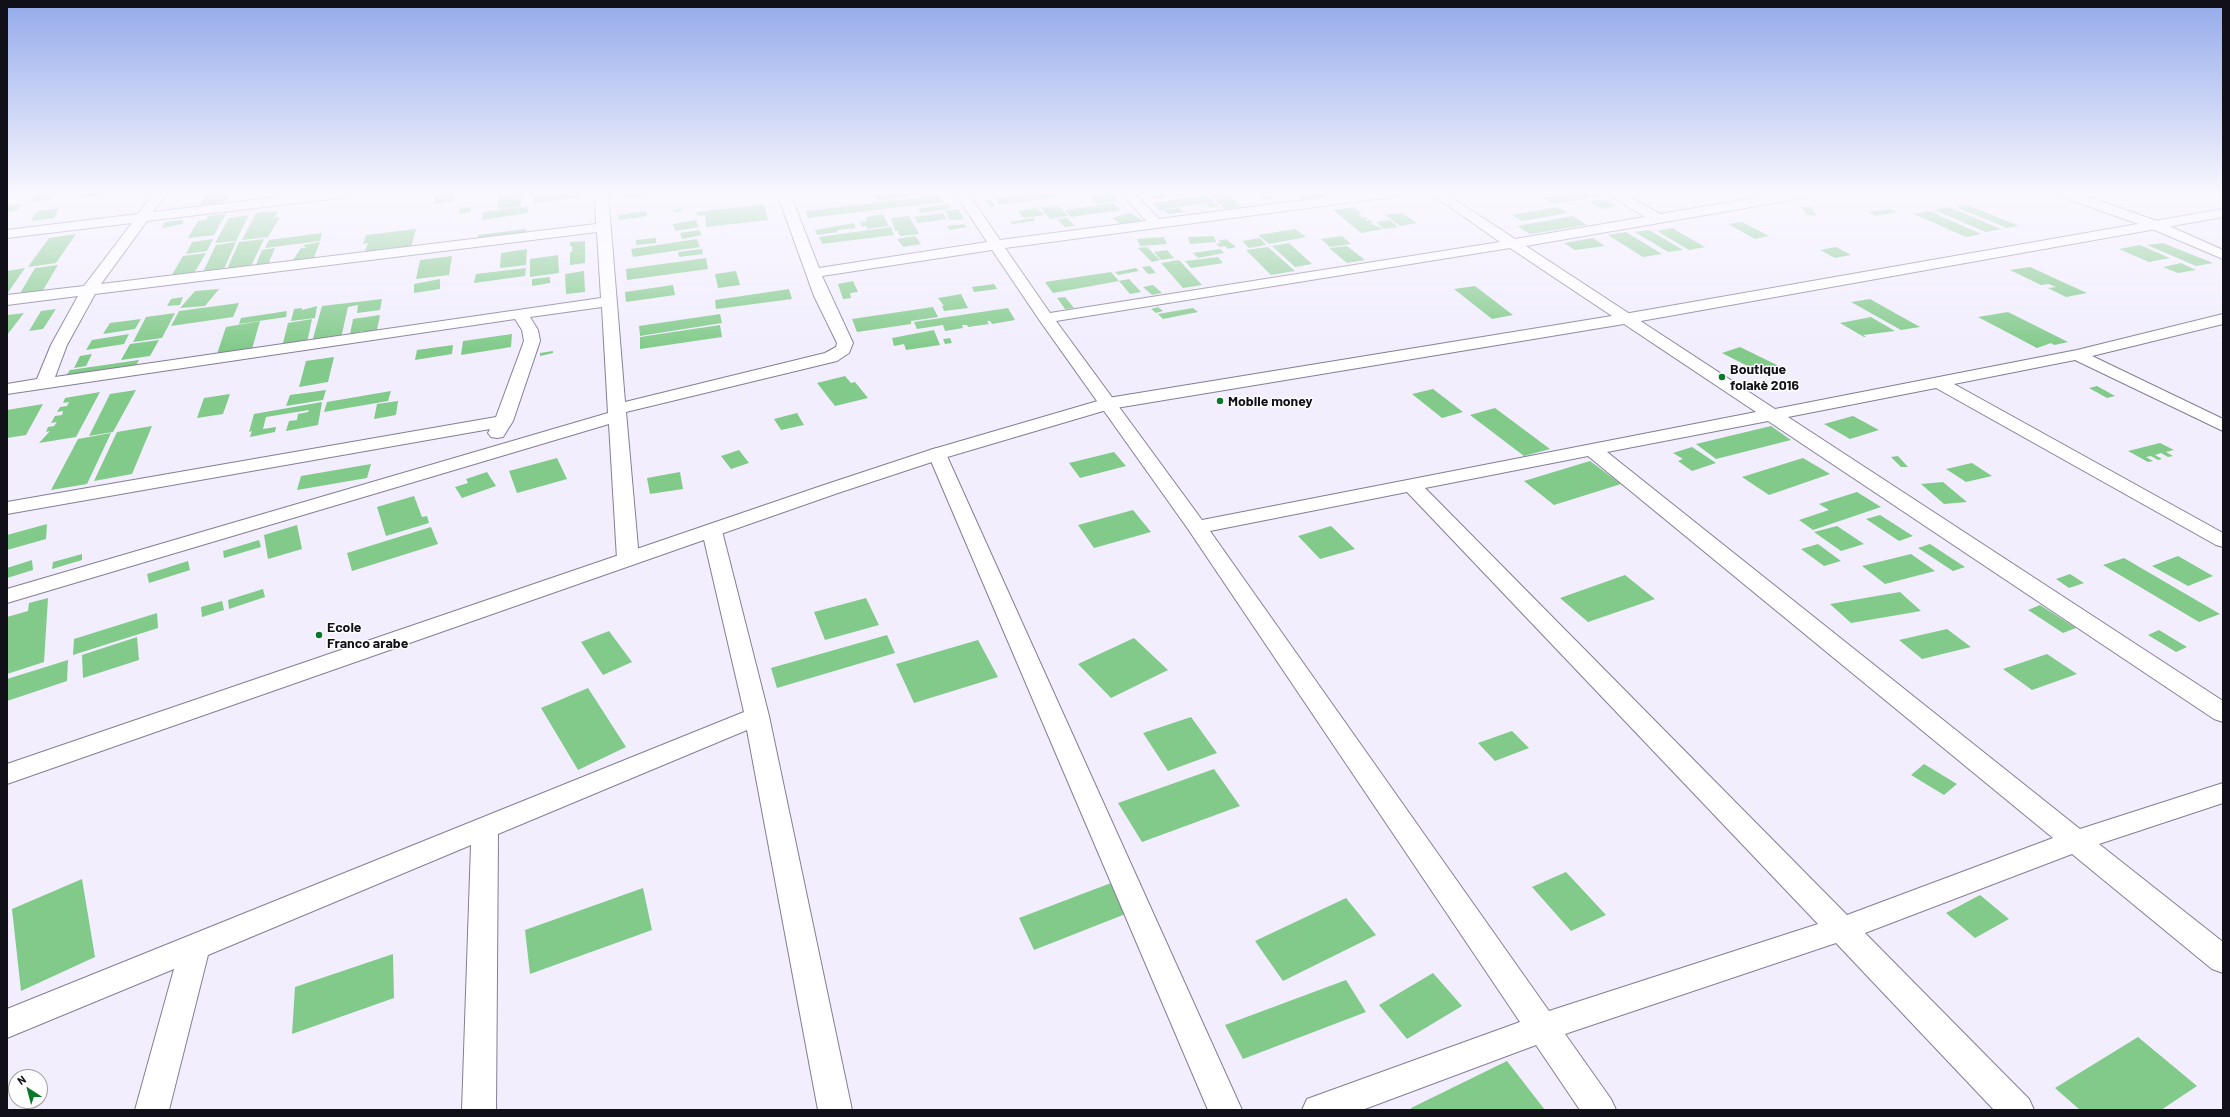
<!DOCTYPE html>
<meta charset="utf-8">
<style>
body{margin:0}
#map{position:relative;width:2230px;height:1117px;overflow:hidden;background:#f2eefe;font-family:Barlow,sans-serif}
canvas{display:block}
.frame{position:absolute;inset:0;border:8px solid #110f17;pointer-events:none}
.north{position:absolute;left:8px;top:1069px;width:40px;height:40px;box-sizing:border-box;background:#fefefe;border:1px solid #9f9ea2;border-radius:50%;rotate:324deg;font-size:11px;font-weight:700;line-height:16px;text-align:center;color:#110f17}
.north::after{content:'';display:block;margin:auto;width:14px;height:18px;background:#0b772b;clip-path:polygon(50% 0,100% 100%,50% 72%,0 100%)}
</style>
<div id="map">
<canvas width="2230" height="1117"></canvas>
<div class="frame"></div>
<div class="north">N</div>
</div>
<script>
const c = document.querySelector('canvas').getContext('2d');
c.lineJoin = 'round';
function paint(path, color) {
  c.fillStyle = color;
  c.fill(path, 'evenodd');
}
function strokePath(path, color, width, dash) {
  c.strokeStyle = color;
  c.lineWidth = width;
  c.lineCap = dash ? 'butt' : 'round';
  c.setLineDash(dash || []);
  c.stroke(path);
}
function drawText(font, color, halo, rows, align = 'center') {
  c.font = font + ' Barlow,sans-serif';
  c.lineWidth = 3;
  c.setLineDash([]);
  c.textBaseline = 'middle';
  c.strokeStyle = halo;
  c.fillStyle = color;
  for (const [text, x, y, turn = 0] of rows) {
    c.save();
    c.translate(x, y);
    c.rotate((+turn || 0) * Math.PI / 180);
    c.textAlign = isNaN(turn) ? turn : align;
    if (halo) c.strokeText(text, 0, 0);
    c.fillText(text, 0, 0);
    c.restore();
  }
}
paint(new Path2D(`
 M 38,193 L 56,193 L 51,199 L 30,202 Z
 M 89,193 L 113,193 L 113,194 L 83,198 Z
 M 207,193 L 230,193 L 227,197 L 230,196 L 224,203 L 226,203 L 225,205 L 198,208 Z
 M 436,193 L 455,193 L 454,202 L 434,204 Z
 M 521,193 L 521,206 L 498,209 L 498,196 Z
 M 559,193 L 579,193 L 579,197 L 534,203 L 534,197 Z
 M 627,193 L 656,193 L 656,194 L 627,198 Z
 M 882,193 L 931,193 L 931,194 L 876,201 L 873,194 Z
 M 1025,193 L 1054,193 L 1057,197 L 999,205 L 993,197 L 997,198 Z
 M 1111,193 L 1117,201 L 1096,204 L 1087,196 Z
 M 1208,193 L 1227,193 L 1242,207 L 1225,209 Z
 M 1267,193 L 1275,199 L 1268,200 L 1258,195 Z
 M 1306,193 L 1320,193 L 1325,197 L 1302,200 L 1295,195 Z
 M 1570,193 L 1596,193 L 1601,196 L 1554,204 L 1543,198 Z
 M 1163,194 L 1167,198 L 1151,199 L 1149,196 Z
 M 940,195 L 944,202 L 808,218 L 806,211 Z
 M 1207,195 L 1214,202 L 1159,210 L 1152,203 Z
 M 258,198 L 256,201 L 230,205 L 231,202 Z
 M 990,199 L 996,206 L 990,207 L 985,200 Z
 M 1603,199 L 1617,206 L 1602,209 L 1589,201 Z
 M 1214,202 L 1219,206 L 1211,208 L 1205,204 Z
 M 1114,203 L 1121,210 L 1071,217 L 1065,210 Z
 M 23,204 L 17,210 L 7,212 L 7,206 Z
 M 764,204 L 768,220 L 706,227 L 705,215 L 697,216 L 696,212 Z
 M 948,204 L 951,208 L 921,213 L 918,209 Z
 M 1058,205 L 1068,216 L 1050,219 L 1040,207 Z
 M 1968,205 L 2019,226 L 2007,228 L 1956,207 Z
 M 528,206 L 528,213 L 482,220 L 483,212 Z
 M 471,207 L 471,212 L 459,214 L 460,208 Z
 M 1354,207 L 1362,214 L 1358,214 L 1363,218 L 1366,217 L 1368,219 L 1365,219 L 1367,221 L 1370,220 L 1373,222 L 1370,223 L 1383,229 L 1361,233 L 1333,210 Z
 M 1558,207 L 1568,213 L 1522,221 L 1512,215 Z
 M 1801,207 L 1811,207 L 1817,216 L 1807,215 Z
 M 1949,207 L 2001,229 L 1986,232 L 1934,210 Z
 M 59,208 L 54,218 L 31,221 L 37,211 Z
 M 680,208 L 684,210 L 676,212 L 671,211 Z
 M 1037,208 L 1044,215 L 1024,218 L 1018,211 Z
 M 1179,208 L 1184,212 L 1168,214 L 1164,210 Z
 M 958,209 L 964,219 L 950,220 L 945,211 Z
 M 1890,209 L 1898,212 L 1875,216 L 1868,212 Z
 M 278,211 L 274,218 L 280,217 L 268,237 L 242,240 L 256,213 Z
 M 646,211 L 647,216 L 619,220 L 618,215 Z
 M 1929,211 L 1981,234 L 1966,237 L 1914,214 Z
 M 943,213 L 947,219 L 918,223 L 914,217 Z
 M 1130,213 L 1142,220 L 1123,225 L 1112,218 Z
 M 1402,213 L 1417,223 L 1400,226 L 1385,215 Z
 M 226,214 L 214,235 L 188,238 L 198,221 L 206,220 L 208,216 Z
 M 883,214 L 889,226 L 867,229 L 866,226 L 862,227 L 860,222 L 867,221 L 866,217 Z
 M 249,215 L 236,241 L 215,243 L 229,218 Z
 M 909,216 L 919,234 L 900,236 L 897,230 L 895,231 L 891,218 Z
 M 1573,216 L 1587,225 L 1530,234 L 1517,226 Z
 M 1033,218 L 1035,221 L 1012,224 L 1010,222 Z
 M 1067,218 L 1075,226 L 1065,227 L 1057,219 Z
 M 184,220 L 182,224 L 162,228 L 165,222 Z
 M 696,220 L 699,227 L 675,231 L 673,224 Z
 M 1390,220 L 1398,227 L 1384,229 L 1376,222 Z
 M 1742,222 L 1769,236 L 1755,239 L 1728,224 Z
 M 854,223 L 856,228 L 837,230 L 838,232 L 817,235 L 815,230 Z
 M 964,224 L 967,227 L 950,230 L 947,226 Z
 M 891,227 L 894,235 L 822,244 L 819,237 Z
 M 1672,228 L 1705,247 L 1689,250 L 1657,231 Z
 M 416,229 L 411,248 L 364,254 L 368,243 L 363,244 L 366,235 Z
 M 526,229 L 525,233 L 478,239 L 478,235 Z
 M 1295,229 L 1306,237 L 1269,244 L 1258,235 Z
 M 699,230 L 702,235 L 682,239 L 680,233 Z
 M 1649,230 L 1683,250 L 1668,252 L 1635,232 Z
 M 1626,232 L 1662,254 L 1643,257 L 1608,235 Z
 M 322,233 L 320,241 L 265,248 L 269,240 Z
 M 76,234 L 56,263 L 28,267 L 49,238 Z
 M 915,236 L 921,244 L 903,247 L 897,239 Z
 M 1214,236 L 1216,242 L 1190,244 L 1188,237 Z
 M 1342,236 L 1351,244 L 1330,247 L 1321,239 Z
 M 1164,237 L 1167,244 L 1140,246 L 1137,239 Z
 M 656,238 L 656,243 L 636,245 L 636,240 Z
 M 1260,238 L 1266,245 L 1249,248 L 1242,241 Z
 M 1593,238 L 1605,246 L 1575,250 L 1564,243 Z
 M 213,239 L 207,251 L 186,254 L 192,242 Z
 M 264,239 L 251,266 L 227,269 L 239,242 Z
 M 697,239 L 700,247 L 633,257 L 631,249 Z
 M 1226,239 L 1236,247 L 1228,249 L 1225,246 L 1220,247 L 1216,244 L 1221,243 L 1218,241 Z
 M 585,241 L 585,263 L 570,265 L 570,252 L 572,252 L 572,246 L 570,246 L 570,242 Z
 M 236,242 L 223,271 L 202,274 L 216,245 Z
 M 320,242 L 313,260 L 291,263 L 301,248 L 306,248 L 303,245 Z
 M 1289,243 L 1312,264 L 1295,267 L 1272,246 Z
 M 2163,243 L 2213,263 L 2196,266 L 2147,245 Z
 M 2140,245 L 2170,258 L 2149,262 L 2119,249 Z
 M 1347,246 L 1365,260 L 1347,263 L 1329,248 Z
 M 1147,247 L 1160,260 L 1152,262 L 1138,248 Z
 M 1268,247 L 1295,271 L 1271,275 L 1246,250 Z
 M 1836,247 L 1851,255 L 1835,258 L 1820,250 Z
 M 275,248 L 268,265 L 255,267 L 262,250 Z
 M 527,249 L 526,265 L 500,268 L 501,253 Z
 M 702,249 L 703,254 L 679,257 L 678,252 Z
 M 1220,249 L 1224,253 L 1198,258 L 1193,253 Z
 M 1167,250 L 1174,258 L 1161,260 L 1154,252 Z
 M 206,253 L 193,275 L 170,278 L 183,256 Z
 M 558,255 L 559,273 L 530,277 L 530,259 Z
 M 452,256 L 449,275 L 416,279 L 420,260 Z
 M 1218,257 L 1223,263 L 1191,268 L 1185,261 Z
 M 706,258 L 708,269 L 627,280 L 626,269 Z
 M 1179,260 L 1202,285 L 1183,288 L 1161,263 Z
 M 2181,263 L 2196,270 L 2178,273 L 2163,267 Z
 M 58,265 L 42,292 L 19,295 L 35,268 Z
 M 1150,266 L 1156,273 L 1148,274 L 1142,267 Z
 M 2030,267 L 2087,293 L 2066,297 L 2048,288 L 2056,287 L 2049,284 L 2041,285 L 2010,270 Z
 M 25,268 L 7,294 L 7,271 Z
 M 526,268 L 525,276 L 474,283 L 476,274 Z
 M 1136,268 L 1139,271 L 1118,275 L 1115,272 Z
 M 584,271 L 585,292 L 566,294 L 565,274 Z
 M 736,271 L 740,285 L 718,288 L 715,274 Z
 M 1111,272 L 1119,281 L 1053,293 L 1045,282 Z
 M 550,277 L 550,283 L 532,286 L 532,279 Z
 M 440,279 L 440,289 L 414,293 L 414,284 Z
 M 1129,279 L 1141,292 L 1130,294 L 1119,281 Z
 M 853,281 L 858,292 L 850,293 L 851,298 L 843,299 L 838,284 Z
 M 994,284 L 997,289 L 974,292 L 972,287 Z
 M 673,285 L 675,295 L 626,302 L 625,292 Z
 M 1153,285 L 1162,293 L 1152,295 L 1143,287 Z
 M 1475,286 L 1513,315 L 1492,319 L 1454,289 Z
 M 219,289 L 205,306 L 180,308 L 195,291 Z
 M 789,289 L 792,299 L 716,309 L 715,300 Z
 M 961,294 L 968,308 L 944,311 L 942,306 L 944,306 L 938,298 Z
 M 183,297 L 180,305 L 167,306 L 171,299 Z
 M 1065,297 L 1074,308 L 1065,309 L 1057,298 Z
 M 382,299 L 380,310 L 357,313 L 358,305 L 348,307 L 341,338 L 312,342 L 322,306 Z
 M 1870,299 L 1920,327 L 1901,330 L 1851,302 Z
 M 239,303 L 233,317 L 171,326 L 179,311 Z
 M 317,306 L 315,318 L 291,321 L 294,309 L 302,308 L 302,310 Z
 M 933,307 L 938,317 L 911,321 L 911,324 L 857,332 L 852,319 Z
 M 1158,307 L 1163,311 L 1156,313 L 1151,309 Z
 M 1008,308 L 1015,320 L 992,324 L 990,321 L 987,321 L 989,324 L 968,327 L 967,325 L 962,325 L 963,328 L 945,331 L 943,325 L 917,329 L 914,322 Z
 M 1193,308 L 1198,312 L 1163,319 L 1158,314 Z
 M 56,309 L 43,329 L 29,331 L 41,311 Z
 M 287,311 L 286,317 L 239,324 L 241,318 Z
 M 2008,312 L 2068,342 L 2054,345 L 2051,343 L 2037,348 L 1978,317 Z
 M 24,313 L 7,335 L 7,315 Z
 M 175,313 L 162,338 L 133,342 L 146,317 Z
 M 720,314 L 722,323 L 640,336 L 639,326 Z
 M 380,315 L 376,335 L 362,337 L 363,331 L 350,334 L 353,319 Z
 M 1871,317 L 1895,331 L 1863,335 L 1866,337 L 1864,337 L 1840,323 Z
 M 141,319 L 135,329 L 103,334 L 110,323 Z
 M 312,319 L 307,343 L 282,347 L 288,323 Z
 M 260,321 L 252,349 L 217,354 L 226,327 Z
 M 720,325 L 722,337 L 640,349 L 640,337 Z
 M 934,330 L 940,345 L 906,350 L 904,344 L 894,346 L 892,338 Z
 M 129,334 L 124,344 L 86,350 L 92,340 Z
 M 512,334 L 511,347 L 461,355 L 463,341 Z
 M 950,338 L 952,343 L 945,344 L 943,339 Z
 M 159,340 L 150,356 L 121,360 L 130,344 Z
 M 453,345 L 452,354 L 415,360 L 417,350 Z
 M 1740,347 L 1781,367 L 1763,374 L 1722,353 Z
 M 553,351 L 553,353 L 540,356 L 540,353 Z
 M 92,354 L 86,366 L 74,368 L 80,356 Z
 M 334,357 L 328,382 L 299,387 L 306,361 Z
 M 139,360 L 135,367 L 65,377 L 70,370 Z
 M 845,376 L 851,383 L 855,382 L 868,398 L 835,406 L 817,383 Z
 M 2097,386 L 2115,396 L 2107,398 L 2089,388 Z
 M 1433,389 L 1463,412 L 1442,418 L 1412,394 Z
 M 136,390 L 113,432 L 89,436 L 110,394 Z
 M 326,390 L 323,400 L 286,406 L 290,395 Z
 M 391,391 L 388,401 L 324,412 L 327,402 Z
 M 100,392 L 76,437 L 39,443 L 50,431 L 46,432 L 48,427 L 54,426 L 57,422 L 51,423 L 55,416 L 62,415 L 63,411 L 57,412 L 60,407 L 67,406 L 69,402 L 63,403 L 65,398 Z
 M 230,394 L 223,414 L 197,418 L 204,398 Z
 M 398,401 L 396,415 L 374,419 L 377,404 Z
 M 322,402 L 318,425 L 286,431 L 289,421 L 297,420 L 298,414 L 308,412 L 309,410 L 266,417 L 263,429 L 276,427 L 275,432 L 250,437 L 252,431 L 249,432 L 254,414 Z
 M 43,404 L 26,435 L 7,438 L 7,410 Z
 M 1495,408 L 1550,449 L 1524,456 L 1470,415 Z
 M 797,413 L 804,425 L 781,430 L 774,419 Z
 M 1853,416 L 1879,430 L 1850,439 L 1824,424 Z
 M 152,426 L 132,474 L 94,481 L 117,432 Z
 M 1771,426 L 1791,440 L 1716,459 L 1696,444 Z
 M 111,433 L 87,484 L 51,490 L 78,439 Z
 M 2160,443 L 2174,450 L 2166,452 L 2173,456 L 2168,457 L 2161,453 L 2155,455 L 2162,459 L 2158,460 L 2151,456 L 2146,457 L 2153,461 L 2148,462 L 2128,451 Z
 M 1692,447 L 1716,463 L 1692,471 L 1678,461 L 1683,459 L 1673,453 Z
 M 739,450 L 749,463 L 731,469 L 721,456 Z
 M 1114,452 L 1126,466 L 1080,478 L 1069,463 Z
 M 1898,456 L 1908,467 L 1901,467 L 1891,457 Z
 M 557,458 L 567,479 L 517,493 L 509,471 Z
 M 1803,458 L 1830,474 L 1769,495 L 1742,477 Z
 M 1590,461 L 1621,484 L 1554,505 L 1524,481 Z
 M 1972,463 L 1992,476 L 1966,482 L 1946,469 Z
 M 371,464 L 367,478 L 297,490 L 301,476 Z
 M 487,472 L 496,486 L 462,498 L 455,487 L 468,483 L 466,479 Z
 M 680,472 L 683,489 L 650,494 L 647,478 Z
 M 1943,482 L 1967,502 L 1944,504 L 1921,484 Z
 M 1857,492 L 1881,507 L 1813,530 L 1799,520 L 1829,510 L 1819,504 Z
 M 414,496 L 422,517 L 427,516 L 429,523 L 386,536 L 377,507 Z
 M 1133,510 L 1151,532 L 1094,548 L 1078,525 Z
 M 1880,515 L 1913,536 L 1899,541 L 1866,519 Z
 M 47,524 L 46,539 L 7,550 L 7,535 Z
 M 297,525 L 302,549 L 268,559 L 264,535 Z
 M 1331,526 L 1355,549 L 1320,559 L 1298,536 Z
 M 1837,526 L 1864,544 L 1841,551 L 1814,532 Z
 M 431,527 L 438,544 L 352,571 L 347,553 Z
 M 259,540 L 261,547 L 224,558 L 223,551 Z
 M 1818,544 L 1841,561 L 1824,566 L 1801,549 Z
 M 1930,544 L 1965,567 L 1953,571 L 1918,548 Z
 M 82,554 L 82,560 L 52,569 L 53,562 Z
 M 1911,554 L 1935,571 L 1885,584 L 1862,566 Z
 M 2178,556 L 2213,576 L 2188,586 L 2152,566 Z
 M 2124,558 L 2220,614 L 2199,622 L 2103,565 Z
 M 32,560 L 33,570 L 7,578 L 7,568 Z
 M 188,561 L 190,570 L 149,583 L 147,574 Z
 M 2070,574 L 2084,583 L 2069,588 L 2056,579 Z
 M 1625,575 L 1655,599 L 1588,622 L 1560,598 Z
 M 263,589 L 265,597 L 229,609 L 228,600 Z
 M 1900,592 L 1921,611 L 1851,623 L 1830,604 Z
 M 48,598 L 44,662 L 7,674 L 7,617 L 28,611 L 29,603 Z
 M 866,598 L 879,625 L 825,640 L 814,612 Z
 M 222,601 L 224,610 L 202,617 L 201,607 Z
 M 2040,605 L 2076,628 L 2063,633 L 2028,610 Z
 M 157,613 L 158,628 L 73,655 L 74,639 Z
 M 1947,629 L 1971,647 L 1922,659 L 1899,640 Z
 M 2159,630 L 2187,647 L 2176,652 L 2148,635 Z
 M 609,631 L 632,662 L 603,675 L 581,642 Z
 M 887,635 L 895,653 L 777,688 L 771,668 Z
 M 137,637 L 139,660 L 83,678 L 82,655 Z
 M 1134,638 L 1168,670 L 1111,698 L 1078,664 Z
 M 978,640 L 998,677 L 914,703 L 896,664 Z
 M 2047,654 L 2077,674 L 2032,690 L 2003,669 Z
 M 68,660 L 67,681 L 7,701 L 7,679 Z
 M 588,688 L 626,747 L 578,770 L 541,708 Z
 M 1191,717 L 1217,753 L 1168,771 L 1143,733 Z
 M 1512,731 L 1529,748 L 1495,761 L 1478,743 Z
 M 1924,764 L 1957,784 L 1944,795 L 1911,775 Z
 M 1214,769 L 1240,806 L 1142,842 L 1118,803 Z
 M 1566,872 L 1606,915 L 1571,931 L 1532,887 Z
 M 82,879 L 95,957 L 21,991 L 12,909 Z
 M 1111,883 L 1128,913 L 1034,950 L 1019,918 Z
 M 643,888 L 652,930 L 530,974 L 525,930 Z
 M 1980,895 L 2009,919 L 1975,938 L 1946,913 Z
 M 1346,898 L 1376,935 L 1283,981 L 1255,941 Z
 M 393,954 L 394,998 L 292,1034 L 295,987 Z
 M 1433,973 L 1462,1006 L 1407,1039 L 1379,1005 Z
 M 1346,980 L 1366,1012 L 1243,1059 L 1225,1025 Z
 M 2138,1037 L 2197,1086 L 2161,1110 L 2080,1110 L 2055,1088 Z
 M 1507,1061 L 1545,1110 L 1412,1110 L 1411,1108 Z`), '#81ca89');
const street = new Path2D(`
 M 154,193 L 167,193 L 153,212 L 313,193 L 354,193 L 348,197 L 147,221 L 101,284 L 596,224 L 595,193 L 608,193 L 625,402 L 825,353 L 836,347 L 837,343 L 814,296 L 777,193 L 790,193 L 819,268 L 987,242 L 955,193 L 968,193 L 1000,240 L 1146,221 L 1121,193 L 1134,193 L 1159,219 L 1359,193 L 1397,193 L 1391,197 L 1005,248 L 1050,313 L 1500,242 L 1430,193 L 1445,193 L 1515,239 L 1645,217 L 1606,193 L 1622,193 L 1660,214 L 1785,193 L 1815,193 L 1809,197 L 1526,246 L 1775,409 L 2077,350 L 2223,314 L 2223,324 L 2092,356 L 2223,419 L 2223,431 L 2075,360 L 1954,384 L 2223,533 L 2223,547 L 2216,545 L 1936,388 L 1788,417 L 2223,701 L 2223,722 L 2214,719 L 1768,421 L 1607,452 L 2080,829 L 2223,783 L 2223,803 L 2099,844 L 2223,942 L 2223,973 L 2212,969 L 2072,854 L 1865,933 L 2029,1099 L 2034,1110 L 1994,1110 L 1836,943 L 1565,1034 L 1611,1099 L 1616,1110 L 1580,1110 L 1536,1045 L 1362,1110 L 1302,1110 L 1307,1099 L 1520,1022 L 1188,529 L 1040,321 L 992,250 L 822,276 L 853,343 L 849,353 L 837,361 L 626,412 L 639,559 L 635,564 L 628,565 L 621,564 L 617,559 L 609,424 L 7,603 L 7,589 L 608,413 L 602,307 L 530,317 L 538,330 L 540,341 L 513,421 L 503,437 L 497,438 L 491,437 L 488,433 L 490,429 L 7,514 L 7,502 L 496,417 L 524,341 L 522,330 L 515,319 L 7,394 L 7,384 L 37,379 L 51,345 L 78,296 L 7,305 L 7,295 L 84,286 L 132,223 L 7,238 L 7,230 L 138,214 ZM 597,232 L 601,298 L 55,377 L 67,345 L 95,294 ZM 1510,248 L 1756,412 L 1202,520 L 1056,321 ZM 1588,456 L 2053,838 L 1847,915 L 1425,488 ZM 1407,492 L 1818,924 L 1549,1011 L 1210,531 Z
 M 2058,193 L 2077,193 L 2160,222 L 2223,250 L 2223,259 L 2150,228 L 2059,196 Z
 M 937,448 L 944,450 L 946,454 L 1242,1110 L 1208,1110 L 928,454 L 930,450 Z
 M 712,525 L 719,527 L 722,531 L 769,716 L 852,1110 L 818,1110 L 747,730 L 498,834 L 496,1110 L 462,1110 L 471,845 L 208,955 L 169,1110 L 135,1110 L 174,969 L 7,1038 L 7,1009 L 744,712 L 702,531 L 705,527 Z`);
const secondary = new Path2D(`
 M 2223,209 L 2223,217 L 1624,324 L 1110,409 L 944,458 L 838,493 L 7,784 L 7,764 L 824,485 L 930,450 L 1108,398 L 1624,314 Z`);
strokePath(street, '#847e95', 2);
strokePath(secondary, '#847e95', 2);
paint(street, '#fff');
paint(secondary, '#fff');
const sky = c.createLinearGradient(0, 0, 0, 350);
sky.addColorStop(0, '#93aaea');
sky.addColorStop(0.55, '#f9f7ff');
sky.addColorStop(1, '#f9f7ff00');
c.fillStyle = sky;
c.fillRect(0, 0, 2230, 350);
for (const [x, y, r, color] of [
 [1722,377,4,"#0b772b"],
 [1220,401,4,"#0b772b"],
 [319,635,4,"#0b772b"]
]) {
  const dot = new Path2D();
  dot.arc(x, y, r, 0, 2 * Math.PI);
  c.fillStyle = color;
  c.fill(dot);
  strokePath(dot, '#fefefe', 1.5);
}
drawText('bold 14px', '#110f17', '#fefefe', [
 ["Boutique",1730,369],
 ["folakè 2016",1730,385],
 ["Mobile money",1228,401],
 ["Ecole",327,627],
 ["Franco arabe",327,643]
], 'left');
</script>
